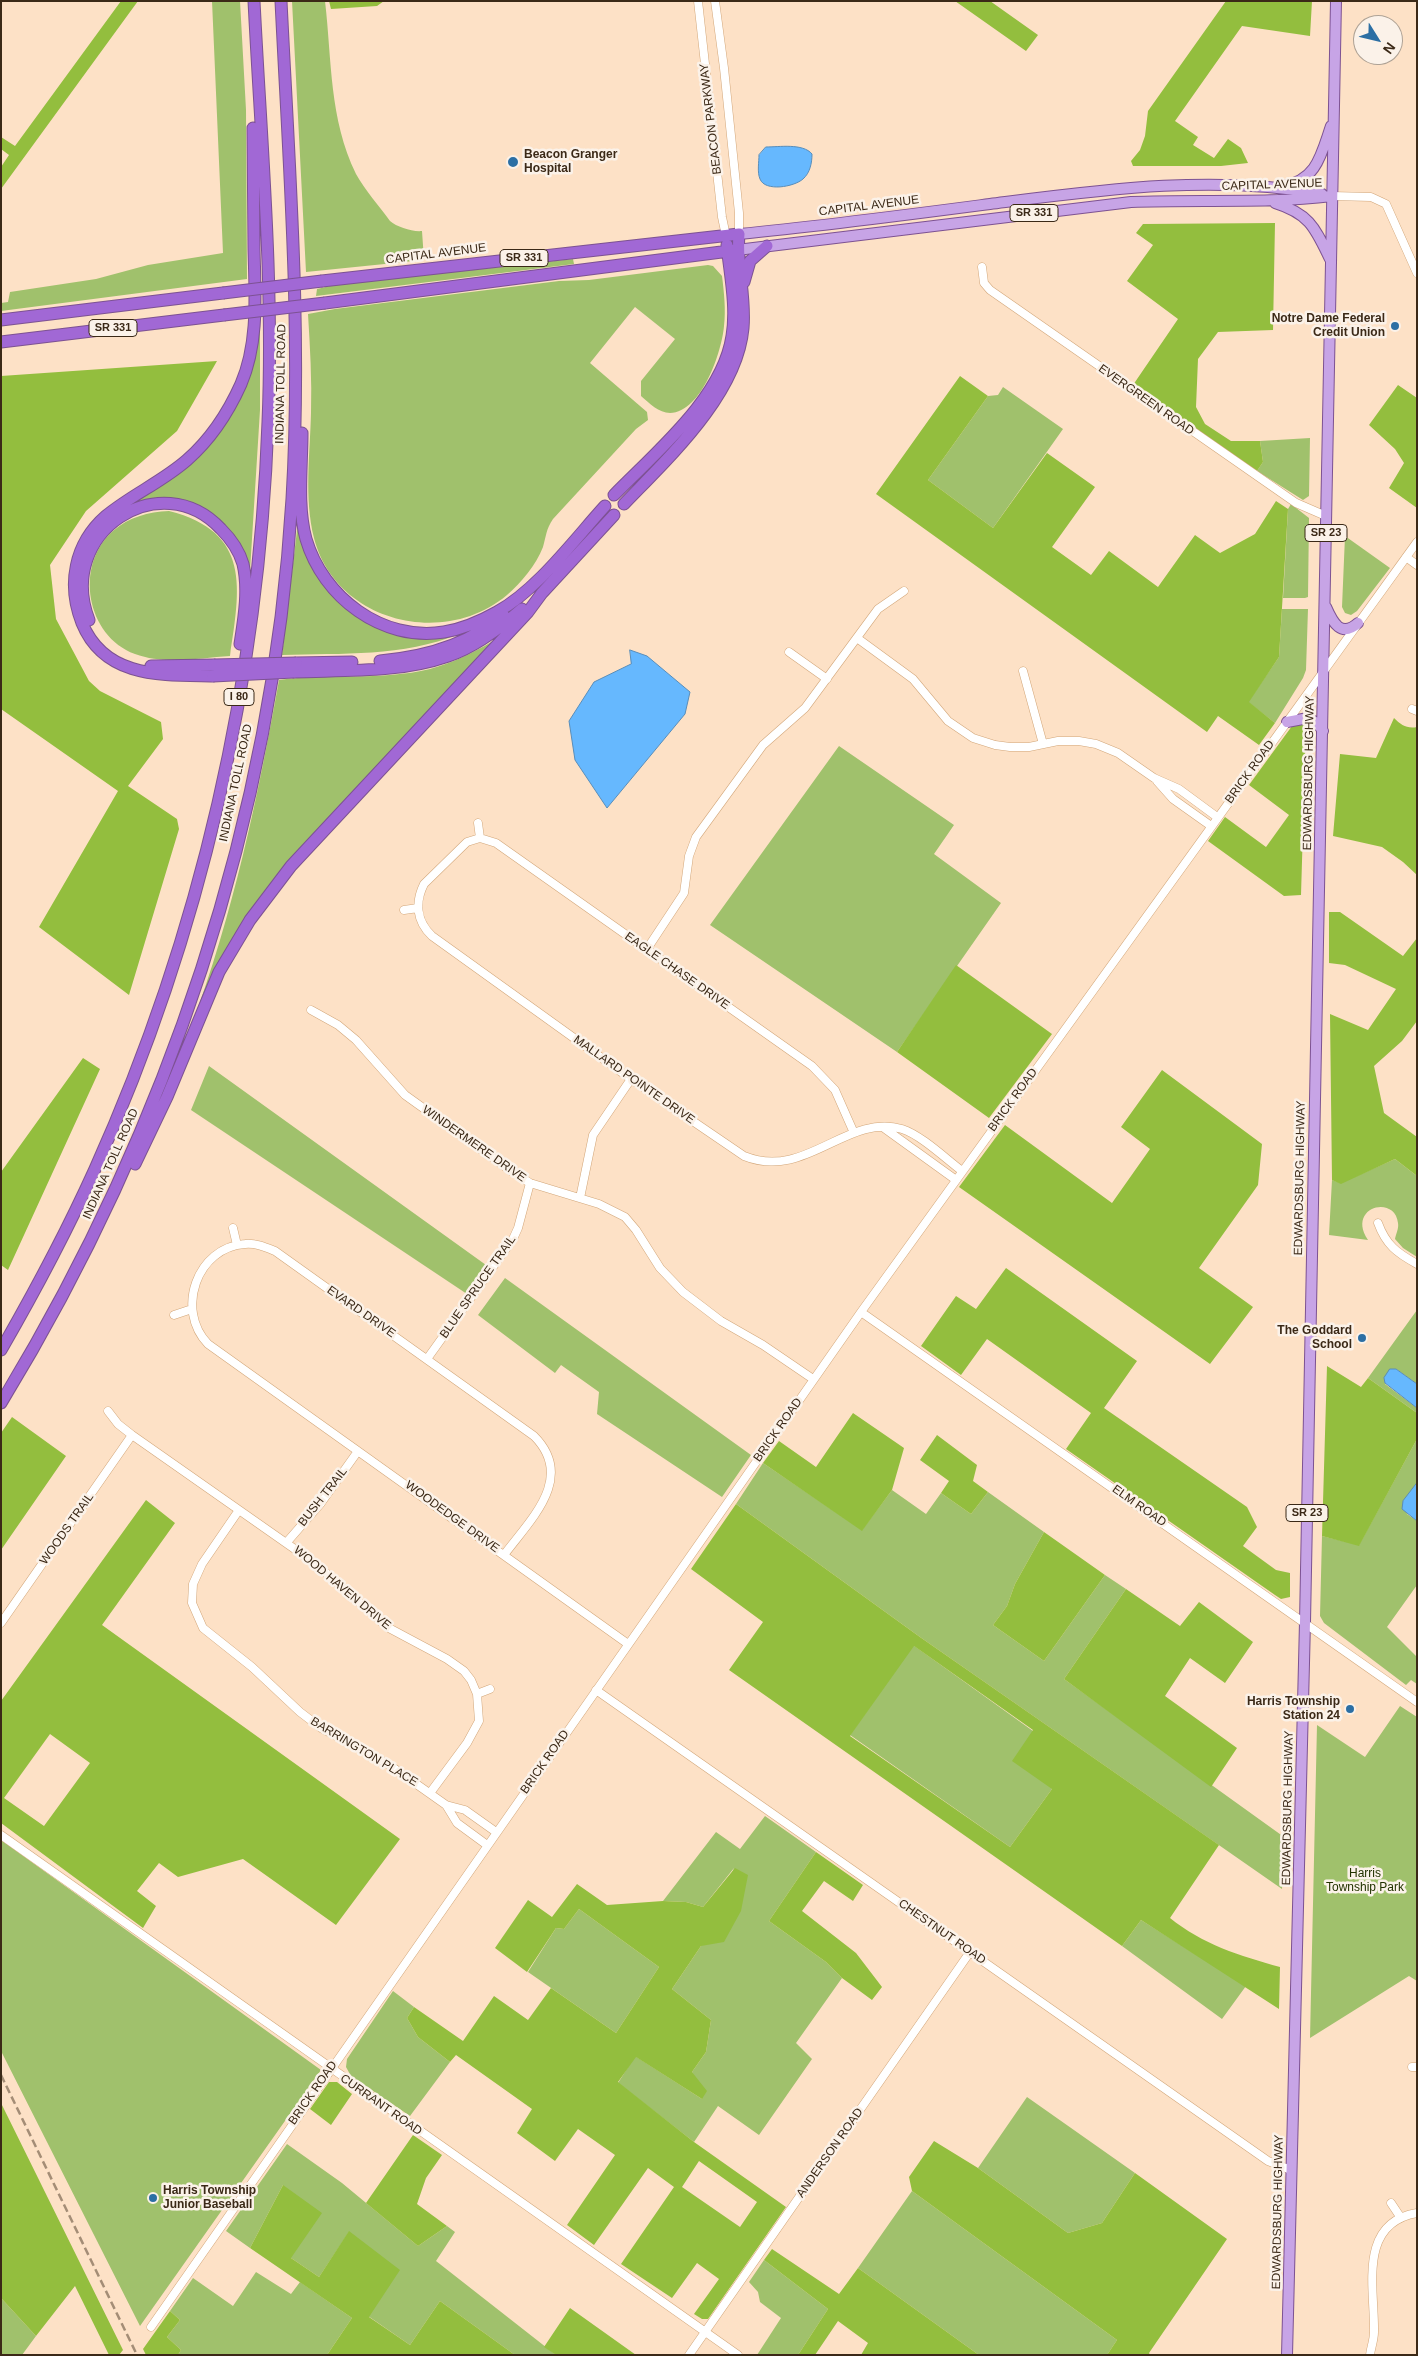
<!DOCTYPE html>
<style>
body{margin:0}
#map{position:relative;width:1418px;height:2356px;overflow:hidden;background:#fde1c6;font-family:Arial,sans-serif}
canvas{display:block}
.frame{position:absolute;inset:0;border:2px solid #3b2917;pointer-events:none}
.north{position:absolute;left:1353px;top:15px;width:50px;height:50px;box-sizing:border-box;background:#fbf2e9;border:1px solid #aea295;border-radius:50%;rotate:126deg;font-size:14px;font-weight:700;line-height:20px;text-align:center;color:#3b2917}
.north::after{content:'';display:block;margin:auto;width:18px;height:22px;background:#2c6fa4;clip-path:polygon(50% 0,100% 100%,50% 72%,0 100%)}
</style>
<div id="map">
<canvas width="1418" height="2356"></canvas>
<div class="frame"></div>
<div class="north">N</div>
</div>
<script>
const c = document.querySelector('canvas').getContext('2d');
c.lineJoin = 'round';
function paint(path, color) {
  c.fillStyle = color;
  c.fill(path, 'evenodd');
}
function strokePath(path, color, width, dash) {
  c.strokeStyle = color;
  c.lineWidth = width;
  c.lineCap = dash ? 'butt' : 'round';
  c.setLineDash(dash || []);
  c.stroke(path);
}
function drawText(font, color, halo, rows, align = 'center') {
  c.font = font + ' Arial,sans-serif';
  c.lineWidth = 5;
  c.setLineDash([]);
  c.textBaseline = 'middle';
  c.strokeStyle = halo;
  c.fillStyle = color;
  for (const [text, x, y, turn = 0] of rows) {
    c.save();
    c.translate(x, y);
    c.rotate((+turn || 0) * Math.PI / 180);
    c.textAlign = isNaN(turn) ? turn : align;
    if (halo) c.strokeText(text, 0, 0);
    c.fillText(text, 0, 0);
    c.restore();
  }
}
paint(new Path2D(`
 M 212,1 L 240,1 L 246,110 L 247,279 L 1,311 L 1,303 L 8,302 L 10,292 L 96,279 L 148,265 L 223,253 Z
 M 292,1 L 325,1 C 332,61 329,118 356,174 C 365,190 379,206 390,221 C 397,227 412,232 422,231 L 424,260 L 306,272 Z
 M 573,259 L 574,264 L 316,296 L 317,289 L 334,285 Z
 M 708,265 L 713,266 L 722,276 C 724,292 726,310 724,326 C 722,351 702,412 670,413 C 659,413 649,403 641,396 L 641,381 L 675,339 L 635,307 L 590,363 L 647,412 L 648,420 L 636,429 L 553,519 C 546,529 546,537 543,547 C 536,565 521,583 507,595 C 443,649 335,621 314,538 C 304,498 310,454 311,413 C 312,380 310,347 308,314 L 335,309 L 559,281 L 589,280 Z
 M 260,318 L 260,410 L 250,571 L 224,525 L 203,509 L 138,503 L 136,500 L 219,431 Z
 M 1003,387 L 1063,429 L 993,528 L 928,480 L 988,396 L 998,395 Z
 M 1310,438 L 1309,496 L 1303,500 L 1257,471 L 1263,462 L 1260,441 Z
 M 1291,504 L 1309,518 L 1308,597 L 1305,598 L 1283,598 L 1288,509 Z
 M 169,511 C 252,532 240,589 230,656 C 200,658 164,665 135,654 C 86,636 74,565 113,531 C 129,517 148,512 169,511 Z
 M 298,522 L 309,558 L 372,623 L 459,632 L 459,634 C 403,657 342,653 282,655 Z
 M 1345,536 L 1390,568 L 1357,611 L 1351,615 L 1345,613 L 1342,607 Z
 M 1282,609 L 1308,609 L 1306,670 L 1303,678 L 1275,723 L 1248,702 L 1279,657 Z
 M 493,641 L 295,857 L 191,1027 C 233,915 258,797 279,680 C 329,673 381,681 430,669 C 452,663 473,653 493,641 Z
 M 839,746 L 954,825 L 934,854 L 1001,903 L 897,1052 L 710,925 Z
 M 209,1066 L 486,1265 L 467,1294 L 191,1110 Z
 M 1395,1159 L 1417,1176 L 1417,1257 L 1403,1248 L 1395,1239 C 1396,1234 1399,1228 1398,1223 C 1395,1194 1346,1207 1368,1240 L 1329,1235 L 1332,1180 L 1341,1183 Z
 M 505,1278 L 751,1455 L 722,1497 L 597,1414 L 599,1392 L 561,1365 L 555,1373 L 478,1315 Z
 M 1417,1310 L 1417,1384 L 1396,1369 L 1385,1384 L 1417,1408 L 1417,1413 L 1368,1378 Z
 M 1417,1439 L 1417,1483 L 1404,1501 L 1407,1514 L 1417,1521 L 1417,1585 L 1387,1627 L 1417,1657 L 1417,1684 L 1411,1680 L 1406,1685 L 1324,1623 L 1320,1616 L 1322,1536 L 1359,1545 Z
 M 763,1463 L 862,1530 L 892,1490 L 926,1514 L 941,1493 L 971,1514 L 988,1492 L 1044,1532 L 1015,1584 L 1007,1606 L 993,1625 L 1044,1661 L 1105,1575 L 1126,1589 L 1064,1679 L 1284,1837 L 1282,1889 L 920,1637 L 736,1504 Z
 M 913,1645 L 1033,1731 L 1052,1789 L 1010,1847 L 850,1735 Z
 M 1400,1706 L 1417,1717 L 1417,1981 L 1409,1976 L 1310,2038 L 1317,1725 L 1365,1757 Z
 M 765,1816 L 816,1852 L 769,1921 L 826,1962 L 842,1978 L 796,2043 L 812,2059 L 759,2135 L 718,2106 L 694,2142 L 618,2083 L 635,2056 L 702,2099 L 692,2072 L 706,2052 L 711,2020 L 672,1989 L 701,1946 L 734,1868 L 703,1907 L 686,1902 L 663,1901 L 716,1832 L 740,1849 Z
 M 1,1840 L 321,2070 L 140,2326 L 1,2051 Z
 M 579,1909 L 659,1967 L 616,2033 L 528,1972 L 556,1928 L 564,1929 Z
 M 1141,1920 L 1246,1986 L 1222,2019 L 1122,1946 Z
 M 393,1991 L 414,2007 L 407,2018 L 418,2037 L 450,2062 L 410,2116 L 351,2076 L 346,2067 L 347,2059 Z
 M 1027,2097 L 1135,2173 L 1102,2223 L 1068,2233 L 978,2168 Z
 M 287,2144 L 342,2183 L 418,2246 L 447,2226 L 455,2232 L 436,2261 L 556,2355 L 515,2355 L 440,2301 L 410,2345 L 368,2316 L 349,2232 L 319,2277 L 291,2258 L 283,2185 L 250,2248 L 226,2231 Z
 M 912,2191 L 1117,2340 L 1107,2355 L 979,2355 L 858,2268 Z
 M 764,2260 L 828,2309 L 798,2355 L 757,2355 L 781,2318 L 760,2302 L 758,2292 L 749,2282 Z
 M 256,2272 L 291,2294 L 300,2282 L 352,2318 L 327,2355 L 178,2355 L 181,2350 L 167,2337 L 180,2320 L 170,2311 L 193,2278 L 233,2306 Z
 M 1,2298 L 36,2336 L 22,2355 L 1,2355 Z`), '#a0c16c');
paint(new Path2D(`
 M 121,1 L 138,1 L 1,189 L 1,167 L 9,155 L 1,149 L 1,137 L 15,146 Z
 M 329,1 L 384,1 L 377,6 L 331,9 Z
 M 955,1 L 990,1 L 1038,35 L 1026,51 Z
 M 1226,1 L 1312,1 L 1310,36 L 1242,26 L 1175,121 L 1198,137 L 1193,145 L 1214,158 L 1228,139 L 1241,148 L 1248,163 L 1221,166 L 1133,166 L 1131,161 L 1140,150 L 1145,136 L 1148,111 Z
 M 1275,223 L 1273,330 L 1218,332 L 1198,359 L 1196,407 L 1205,424 L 1231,441 L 1260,441 L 1263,462 L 1257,471 L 1133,385 L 1178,319 L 1127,281 L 1153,245 L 1136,233 L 1143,224 Z
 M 217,361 L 177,431 L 86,511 L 50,565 L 56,619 L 89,681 L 100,691 L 161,722 L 163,739 L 128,786 L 177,819 L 179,829 L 129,995 L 39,927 L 118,791 L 1,709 L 1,376 Z
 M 960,376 L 988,396 L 928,480 L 993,528 L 1047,453 L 1095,487 L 1052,547 L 1091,575 L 1109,551 L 1158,587 L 1195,535 L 1220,553 L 1255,534 L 1276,501 L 1288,509 L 1279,657 L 1249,702 L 1275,723 L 1259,745 L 1218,716 L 1207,732 L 876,494 Z
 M 1398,385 L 1417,398 L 1417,508 L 1389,488 L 1404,463 L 1395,449 L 1369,425 Z
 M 1394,718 C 1401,725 1407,729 1417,727 L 1417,875 L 1403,862 L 1382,847 L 1333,836 L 1340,754 L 1376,758 Z
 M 1298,723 L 1306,726 L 1301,895 L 1284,896 L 1208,841 L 1225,817 L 1266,847 L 1289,815 L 1249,785 L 1292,726 Z
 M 1329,912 L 1340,912 L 1403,956 L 1417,938 L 1417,1021 L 1402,1041 L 1374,1066 L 1384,1113 L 1417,1137 L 1417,1176 L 1395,1159 L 1341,1184 L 1332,1180 L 1330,1014 L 1368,1030 L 1396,989 L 1345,965 L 1329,963 Z
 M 956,965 L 1052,1034 L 989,1118 L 897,1052 Z
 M 83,1058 L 100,1069 L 8,1270 L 1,1265 L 1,1172 Z
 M 1162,1070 L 1262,1144 L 1258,1185 L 1199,1268 L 1253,1307 L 1210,1364 L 959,1187 L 1005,1125 L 1112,1203 L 1150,1149 L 1121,1127 Z
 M 1006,1268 L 1137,1361 L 1104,1408 L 1247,1507 L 1257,1527 L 1243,1546 L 1276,1570 L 1290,1573 L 1290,1597 L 1281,1599 L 1275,1595 L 1066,1449 L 1091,1413 L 987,1339 L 961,1375 L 921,1346 L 956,1296 L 976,1309 Z
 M 1327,1366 L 1361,1387 L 1368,1378 L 1417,1413 L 1417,1439 L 1359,1546 L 1322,1536 Z
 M 853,1413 L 904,1448 L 892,1490 L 862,1531 L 763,1463 L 779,1441 L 816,1467 Z
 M 12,1417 L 66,1456 L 1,1550 L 1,1433 Z
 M 937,1435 L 977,1465 L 973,1481 L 988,1492 L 971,1514 L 941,1493 L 949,1481 L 920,1460 Z
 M 146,1500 L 175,1523 L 102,1625 L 400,1839 L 336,1925 L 243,1859 L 178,1877 L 159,1863 L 137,1891 L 156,1906 L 143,1928 L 1,1823 L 1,1701 ZM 50,1734 L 90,1763 L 44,1826 L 4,1798 Z
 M 736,1504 L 920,1637 L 1219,1845 L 1170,1918 C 1202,1944 1240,1956 1280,1967 L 1279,2009 L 1141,1920 L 1122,1946 L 729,1670 L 763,1622 L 691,1569 ZM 914,1646 L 1033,1730 L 1012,1761 L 1052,1789 L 1010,1847 L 850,1736 Z
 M 1044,1532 L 1105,1575 L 1044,1661 L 993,1625 L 1007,1606 L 1015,1584 Z
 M 1126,1589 L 1180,1626 L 1199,1602 L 1253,1642 L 1225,1683 L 1190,1658 L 1165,1696 L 1237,1748 L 1211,1787 L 1064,1679 Z
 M 816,1852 L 863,1885 L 853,1901 L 824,1881 L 802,1911 L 856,1953 L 882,1987 L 872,2000 L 842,1978 L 826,1962 L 769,1921 Z
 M 735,1868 L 748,1875 L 741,1911 L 724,1942 L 701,1946 L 672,1989 L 711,2020 L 706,2052 L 692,2072 L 707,2091 L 702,2099 L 636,2057 L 618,2082 L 694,2142 L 786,2207 L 708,2319 L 702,2319 L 694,2314 L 719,2279 L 697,2263 L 672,2298 L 621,2264 L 674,2187 L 648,2168 L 594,2245 L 567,2225 L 615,2155 L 578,2129 L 555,2161 L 517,2133 L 532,2109 L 456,2055 L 450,2062 L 418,2037 L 407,2018 L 414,2007 L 463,2041 L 494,1996 L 528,2020 L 551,1988 L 616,2033 L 659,1967 L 579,1909 L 564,1929 L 556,1928 L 527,1972 L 495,1948 L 528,1900 L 552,1917 L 577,1884 L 607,1905 L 663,1901 L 686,1902 L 703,1907 ZM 699,2161 L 757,2202 L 740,2227 L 682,2187 Z
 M 329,2082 L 337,2082 L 352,2094 L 331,2125 L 310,2109 Z
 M 1,2103 L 123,2350 L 119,2355 L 109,2355 L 75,2286 L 36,2336 L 1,2298 Z
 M 413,2135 L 442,2155 L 426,2178 L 417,2204 L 447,2226 L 418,2246 L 366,2203 Z
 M 934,2141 L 978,2168 L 1068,2233 L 1102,2223 L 1135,2173 L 1227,2239 L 1149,2353 L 1150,2355 L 1107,2355 L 1117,2340 L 912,2191 L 909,2177 Z
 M 283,2185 L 322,2213 L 291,2258 L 319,2277 L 349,2231 L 400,2270 L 369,2317 L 410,2345 L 440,2301 L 515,2355 L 327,2355 L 352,2318 L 250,2248 Z
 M 772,2249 L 839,2294 L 858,2268 L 979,2355 L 861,2355 L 868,2343 L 838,2321 L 815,2355 L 798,2355 L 828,2309 L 764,2260 Z
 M 570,2308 L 636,2355 L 556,2355 L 544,2347 Z
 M 170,2311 L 180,2320 L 167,2337 L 181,2350 L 178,2355 L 146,2355 L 143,2349 Z`), '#93be3e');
const water = new Path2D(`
 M 766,147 C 779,147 803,143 812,154 C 812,163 810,173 803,179 C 794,187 765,192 760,179 C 757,172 759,162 759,155 Z
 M 630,650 L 647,656 L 690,692 L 685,714 L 607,808 L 575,760 L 569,721 L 594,682 L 631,664 Z
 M 1390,1369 L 1396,1369 L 1417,1384 L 1417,1408 L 1385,1383 L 1384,1378 Z
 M 1417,1483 L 1417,1521 L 1402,1509 L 1403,1501 Z`);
paint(water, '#66b8fe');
strokePath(water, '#598db9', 1);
const minor = new Path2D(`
 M 698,1 L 722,217 L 726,236
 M 715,1 L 724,68 L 739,213 L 739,234
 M 1332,196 L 1371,197 L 1386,204 L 1417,273
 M 982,267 L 984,283 L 990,290 L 1296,503 L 1326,516
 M 1406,557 L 1417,565
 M 857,638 L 913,679 L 948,721 L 973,738 L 995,745 L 1010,747 L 1029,747 L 1058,741 L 1079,741 L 1096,744 L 1118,753 L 1154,778 L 1179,789 L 1217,817
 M 789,652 L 827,679
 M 1023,671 L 1043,744
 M 1412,709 L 1417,711
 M 1157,781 L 1173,799 L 1211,826
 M 478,823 L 480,838
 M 404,910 L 418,908
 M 647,949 L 684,893 L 689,856 L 696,837 L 763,745 L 805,708 L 878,609 L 904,591
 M 311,1010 L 338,1025 L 356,1040 L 405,1095 L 511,1171 L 530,1183 L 599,1204 L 625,1217 L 636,1230 L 660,1268 L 683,1292 L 721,1321 L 763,1345 L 813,1379
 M 884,1128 L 956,1180
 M 854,1133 L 835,1090 L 812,1066 L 496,843 L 480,838 L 467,842 L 424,884 C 415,902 416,921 432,936 L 631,1079 L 744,1156 C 806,1181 846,1113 902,1129 C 921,1135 946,1159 962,1171
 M 580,1198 L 593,1135 L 631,1079
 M 1378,1223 C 1386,1245 1397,1253 1417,1264
 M 233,1228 L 237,1245
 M 861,1312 L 1417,1702
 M 174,1315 L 192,1309
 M 427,1359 L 513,1239 L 518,1228 L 530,1183
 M 108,1411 L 118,1424 L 132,1435 L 316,1564 L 387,1627 L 447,1659 L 464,1671 L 471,1680 L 477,1694 L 479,1721 L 467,1743 L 430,1793
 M 239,1510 L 202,1564 L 193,1584 L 192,1603 L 203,1628 L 252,1667 L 300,1712 L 321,1728 L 388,1764 L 446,1805 L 465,1810 L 496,1832
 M 287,1542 L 321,1503 L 358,1451
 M 504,1555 C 530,1520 576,1478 534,1436 L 275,1251 C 265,1247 256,1243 245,1244 C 197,1247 175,1310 208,1344 L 628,1644
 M 1,1623 L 132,1435
 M 596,1690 L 1268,2161 L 1291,2170
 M 477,1694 L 490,1689
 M 446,1805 L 457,1823 L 487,1845
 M 1,1835 L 738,2355
 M 1412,2067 L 1417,2067
 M 1391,2203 L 1401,2218
 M 151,2327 L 861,1312 L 1417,542
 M 689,2355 L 970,1952
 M 1370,2355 C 1371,2347 1374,2340 1374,2332 C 1375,2290 1357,2223 1417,2213`);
const major = new Path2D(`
 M 1283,186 C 1317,180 1321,155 1331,126
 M 1275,203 C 1310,214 1315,228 1330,259
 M 739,234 C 823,226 906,215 990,204 C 1100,190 1212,174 1322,194
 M 737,250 L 1131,202 C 1198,199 1266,204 1332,196
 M 1326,607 C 1333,623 1341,638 1358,623
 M 1287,722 L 1308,718 L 1317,723 L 1323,731
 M 1287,2355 L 1305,1622 L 1336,1`);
const highway = new Path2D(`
 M 322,281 L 739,234 C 736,265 746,297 743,328 C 737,395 668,458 624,504
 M 744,282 L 750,261 L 767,246
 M 325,303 L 737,250
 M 1,320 L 223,293
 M 1,342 L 224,315
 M 302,433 C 302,467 297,506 306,539 C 323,597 382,642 444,632 C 463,629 481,621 497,612 C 537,590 574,540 605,506
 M 614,495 C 656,452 723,397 732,336 C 737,307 730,275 727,245
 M 89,620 C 55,532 161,464 221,529 C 231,539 239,550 243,564 C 249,590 244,618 240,644
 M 380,661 C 423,657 471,645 503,614
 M 296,663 L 352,662
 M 151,666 L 214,665
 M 294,672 C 345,670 399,673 448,656 C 475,647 500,628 522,609
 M 213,676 C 163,675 105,679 82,623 C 67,585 74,544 106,516 C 131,495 162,482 187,460 C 211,439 228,413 241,384 C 259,342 255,294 254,249 C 254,209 253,169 253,128
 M 135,1164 L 167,1097 L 219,972 L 250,920 L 291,866 L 528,612 L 542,593 L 614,515
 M 1,1350 C 35,1291 67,1231 95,1169 C 201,934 259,679 268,422 C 274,282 261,141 254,1
 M 1,1403 C 167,1131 273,818 292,499 C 302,333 289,167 281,1`);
strokePath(minor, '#d2a679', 9);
strokePath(major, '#7d5292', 12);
strokePath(highway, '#7d5292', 13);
strokePath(minor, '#fff', 8);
strokePath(major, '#c7a4e6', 10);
strokePath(highway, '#a168d5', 11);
strokePath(new Path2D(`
 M 1,2075 L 137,2355`), '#a48d76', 2.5, [8, 4]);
const highwayBridge = new Path2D(`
 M 223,293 L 322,281
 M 224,315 L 325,303
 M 214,665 L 296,663
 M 213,676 L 294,672`);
strokePath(highwayBridge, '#7d5292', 13, []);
strokePath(highwayBridge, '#a168d5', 11);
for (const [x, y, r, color] of [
 [513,162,6,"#2c6fa4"],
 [1395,326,5,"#2c6fa4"],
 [1362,1338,5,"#2c6fa4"],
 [1350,1709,5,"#2c6fa4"],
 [153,2198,5,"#2c6fa4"]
]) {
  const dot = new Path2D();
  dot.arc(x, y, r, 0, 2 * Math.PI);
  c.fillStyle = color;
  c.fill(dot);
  strokePath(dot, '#fbf2e9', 2);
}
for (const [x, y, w] of [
 [1034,213,48],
 [524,258,48],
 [113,328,48],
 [1326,533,42],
 [239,697,30],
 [1307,1513,42]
]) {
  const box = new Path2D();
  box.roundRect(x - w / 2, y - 8.5, w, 17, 4);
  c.fillStyle = '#fbf2e9';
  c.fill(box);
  strokePath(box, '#3b2917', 1);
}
drawText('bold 11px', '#3b2917', null, [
 ["SR 331",1034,213],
 ["SR 331",524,258],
 ["SR 331",113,328],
 ["SR 23",1326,533],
 ["I 80",239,697],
 ["SR 23",1307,1513]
]);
drawText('12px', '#3b2917', '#fbf2e9', [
 ["BEACON PARKWAY",711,119,-97],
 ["CAPITAL AVENUE",1272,185,-2],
 ["CAPITAL AVENUE",869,206,-7],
 ["CAPITAL AVENUE",436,254,-7],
 ["INDIANA TOLL ROAD",281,384,-89],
 ["EVERGREEN ROAD",1146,400,35],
 ["BRICK ROAD",1250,772,-54],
 ["EDWARDSBURG HIGHWAY",1309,773,-89],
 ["INDIANA TOLL ROAD",236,783,-78],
 ["EAGLE CHASE DRIVE",677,971,35],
 ["MALLARD POINTE DRIVE",634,1080,35],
 ["BRICK ROAD",1013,1100,-54],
 ["WINDERMERE DRIVE",474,1144,35],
 ["INDIANA TOLL ROAD",111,1164,-66],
 ["EDWARDSBURG HIGHWAY",1300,1178,-89],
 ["BLUE SPRUCE TRAIL",478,1287,-55],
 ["EVARD DRIVE",361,1312,35],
 ["BRICK ROAD",778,1430,-55],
 ["BUSH TRAIL",323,1497,-52],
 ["ELM ROAD",1139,1506,35],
 ["WOODEDGE DRIVE",452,1517,36],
 ["WOODS TRAIL",67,1529,-55],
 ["WOOD HAVEN DRIVE",342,1588,40],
 ["BARRINGTON PLACE",364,1752,31],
 ["BRICK ROAD",545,1762,-55],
 ["EDWARDSBURG HIGHWAY",1288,1808,-89],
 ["CHESTNUT ROAD",942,1932,35],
 ["BRICK ROAD",313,2093,-55],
 ["CURRANT ROAD",381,2105,35],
 ["ANDERSON ROAD",830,2153,-55],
 ["EDWARDSBURG HIGHWAY",1278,2212,-89]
]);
drawText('bold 12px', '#3b2917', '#fbf2e9', [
 ["Beacon Granger",524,155,"left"],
 ["Hospital",524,169,"left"],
 ["Notre Dame Federal",1385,319],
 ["Credit Union",1385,333],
 ["The Goddard",1352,1331],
 ["School",1352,1345],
 ["Harris Township",1340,1702],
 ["Station 24",1340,1716],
 ["Harris Township",163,2191,"left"],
 ["Junior Baseball",163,2205,"left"]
], 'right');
drawText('12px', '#233300', '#fbf2e9', [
 ["Harris",1365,1874],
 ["Township Park",1365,1888]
]);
</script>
